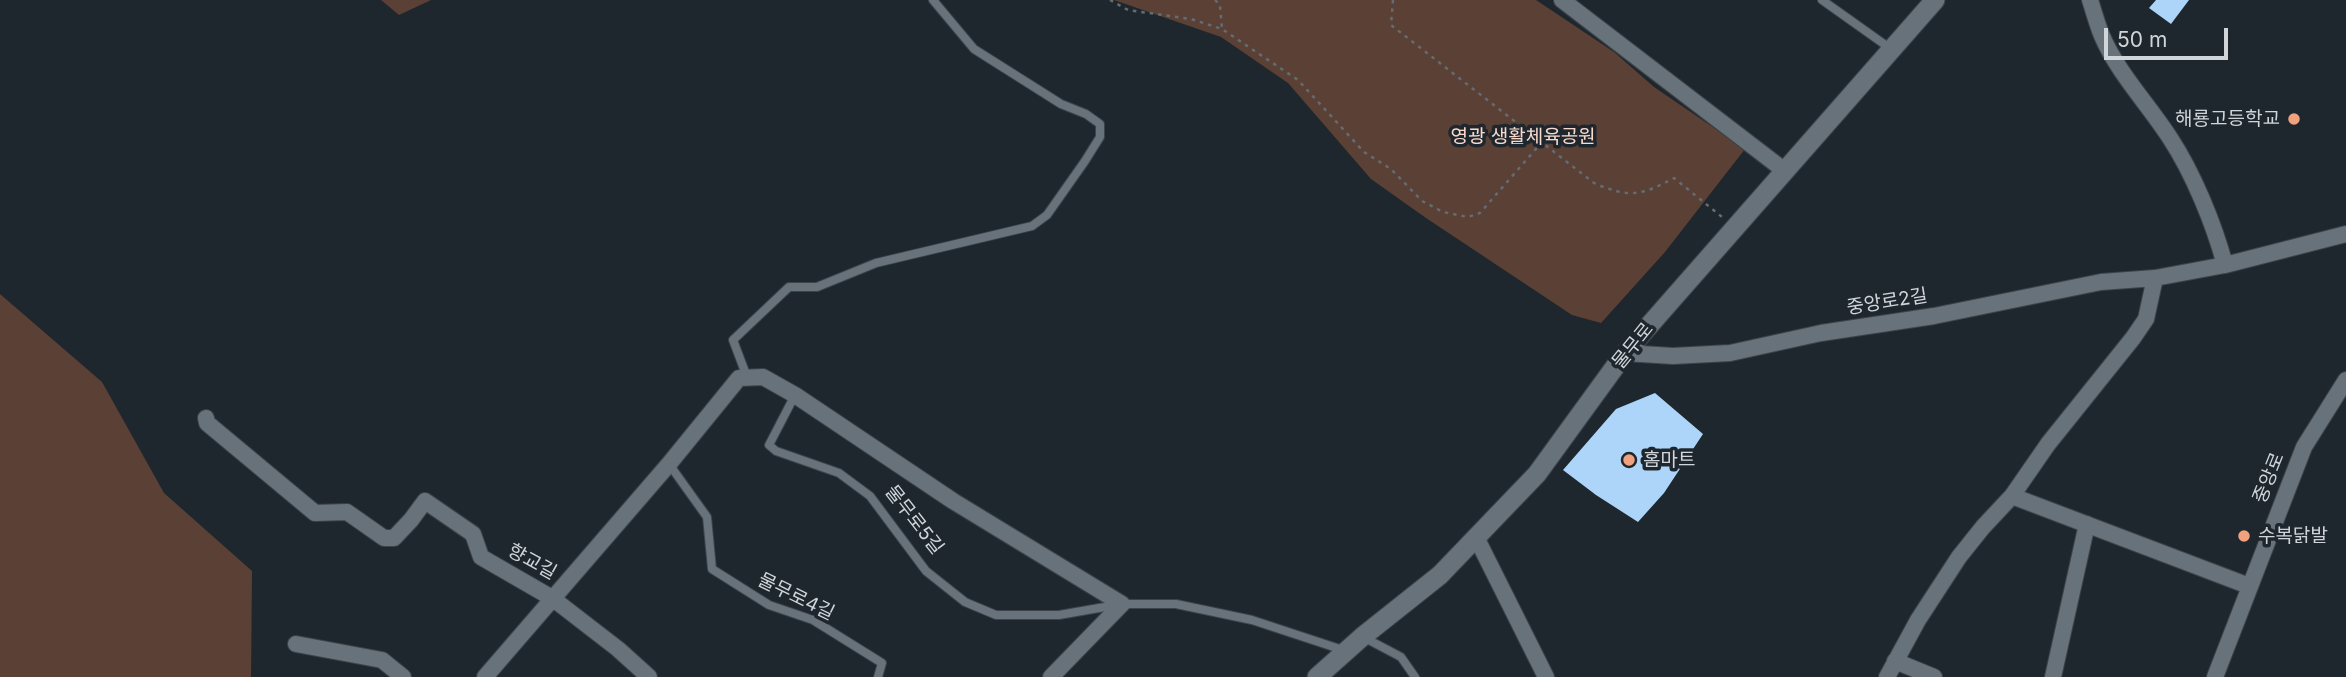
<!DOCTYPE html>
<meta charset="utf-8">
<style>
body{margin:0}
#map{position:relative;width:2346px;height:677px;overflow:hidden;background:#1f272e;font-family:Inter,sans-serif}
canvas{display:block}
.scale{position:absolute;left:2104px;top:28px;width:124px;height:32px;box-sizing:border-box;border:4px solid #d0d5da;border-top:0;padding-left:9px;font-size:21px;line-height:24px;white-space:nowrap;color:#d0d5da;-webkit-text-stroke:5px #1f272e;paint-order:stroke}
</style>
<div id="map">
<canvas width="2346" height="677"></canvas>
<div class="scale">50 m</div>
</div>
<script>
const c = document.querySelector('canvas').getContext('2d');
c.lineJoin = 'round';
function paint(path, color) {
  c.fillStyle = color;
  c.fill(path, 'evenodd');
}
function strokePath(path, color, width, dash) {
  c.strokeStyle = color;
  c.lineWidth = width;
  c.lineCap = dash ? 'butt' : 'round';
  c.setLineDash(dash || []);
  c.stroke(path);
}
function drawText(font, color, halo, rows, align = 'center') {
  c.font = font + ' Inter,"Noto Sans KR",sans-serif';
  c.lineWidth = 7;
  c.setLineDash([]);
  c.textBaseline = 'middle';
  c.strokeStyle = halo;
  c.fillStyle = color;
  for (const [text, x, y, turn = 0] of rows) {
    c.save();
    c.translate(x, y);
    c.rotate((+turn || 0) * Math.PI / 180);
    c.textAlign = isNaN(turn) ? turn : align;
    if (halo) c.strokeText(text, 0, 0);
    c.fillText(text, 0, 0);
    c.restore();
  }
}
paint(new Path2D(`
 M 381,0 L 431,0 L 399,15 Z
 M 1114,0 L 1536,0 L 1614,52 L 1654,87 L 1745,149 L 1665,252 L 1601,323 L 1572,315 L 1426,218 L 1371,179 L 1288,83 L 1221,37 Z
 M 0,294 L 102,382 L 164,493 L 252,571 L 251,677 L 0,677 Z`), '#5b4035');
paint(new Path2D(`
 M 2156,0 L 2189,0 L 2171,24 L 2149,8 Z
 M 1655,393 L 1703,434 L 1664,493 L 1638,522 L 1596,495 L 1563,470 L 1616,409 Z`), '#add5f9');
const service = new Path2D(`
 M 1822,0 L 1891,49
 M 747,377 L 733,340 L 789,287 L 817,287 L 876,263 L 1032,226 L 1047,215 L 1085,161 L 1100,137 L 1100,124 L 1086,114 L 1061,104 L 974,49 L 933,0
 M 795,395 L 769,445 L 776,451 L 839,473 L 870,496 L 926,571 L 965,602 L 996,615 L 1059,615 L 1122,604 L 1176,604 L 1252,620 L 1343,650
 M 669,464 L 707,517 L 712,569 L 769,605 L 813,620 L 882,663 L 878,677
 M 1365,638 L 1401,657 L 1415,677`);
const minor = new Path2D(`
 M 1562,0 L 1785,171
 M 2090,0 C 2094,12 2097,24 2102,36 C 2118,73 2148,104 2170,138 C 2193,173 2214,224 2225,265
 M 1625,353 L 1673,356 L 1730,353 L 1821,333 L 1934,316 L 2101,282 L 2155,278 L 2225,265 L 2346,234
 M 206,418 L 207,423 L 315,513 L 347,512 L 384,538 L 394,538 L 411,520 L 425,501 L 473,534 L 481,557 L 552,598 L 618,649 L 649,677
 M 2012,496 L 2249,586
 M 1476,537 L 1546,677
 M 296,644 L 382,660 L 403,677
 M 1895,661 L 1934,677
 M 485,677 L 669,464 L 739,378 L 763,377 L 795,395 L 953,501 L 1122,604 L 1051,677
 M 1887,677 L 1918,620 L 1959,557 L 1983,527 L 2012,496 L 2048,444 L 2133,338 L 2146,319 L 2155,278
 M 2053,677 L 2087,524
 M 2215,677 L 2304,447 L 2346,380`);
const secondary = new Path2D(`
 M 1317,677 L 1362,637 L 1440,575 L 1537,474 L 1625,353 L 1935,0`);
strokePath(service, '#3d4349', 10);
strokePath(minor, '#3d4349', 18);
strokePath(secondary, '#3d4349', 21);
strokePath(new Path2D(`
 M 1110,0 L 1128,10 L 1191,19 L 1222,29 L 1298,80 L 1364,152 L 1391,169 L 1422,201 L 1443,212 L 1468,217 L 1480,213 L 1542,142
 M 1215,0 L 1220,5 L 1222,29
 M 1393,0 L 1391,25 L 1594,183 C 1628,198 1641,196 1674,178 L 1722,217`), '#646b71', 2.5, [3.5, 5]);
strokePath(service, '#68727a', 8);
strokePath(minor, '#68727a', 16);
strokePath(secondary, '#68727a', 19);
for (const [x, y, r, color] of [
 [2294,119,7,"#f1a17d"],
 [1629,460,7,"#f1a17d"],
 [2244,536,7,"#f1a17d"]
]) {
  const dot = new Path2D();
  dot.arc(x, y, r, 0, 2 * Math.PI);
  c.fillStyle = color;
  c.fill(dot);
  strokePath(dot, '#1f272e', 2.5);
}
drawText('19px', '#d0d5da', '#1f272e', [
 ["해룡고등학교",2280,119,"right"],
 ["홈마트",1643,460],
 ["수복닭발",2258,536]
], 'left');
drawText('19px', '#f8d9cc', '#1f272e', [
 ["영광 생활체육공원",1523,137]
]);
drawText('19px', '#d0d5da', '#1f272e', [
 ["중앙로2길",1887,302,-9],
 ["물무로",1633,346,-51],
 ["중앙로",2269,478,-68],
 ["물무로5길",914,520,52],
 ["향교길",532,562,29],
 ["물무로4길",796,597,26]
]);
</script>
